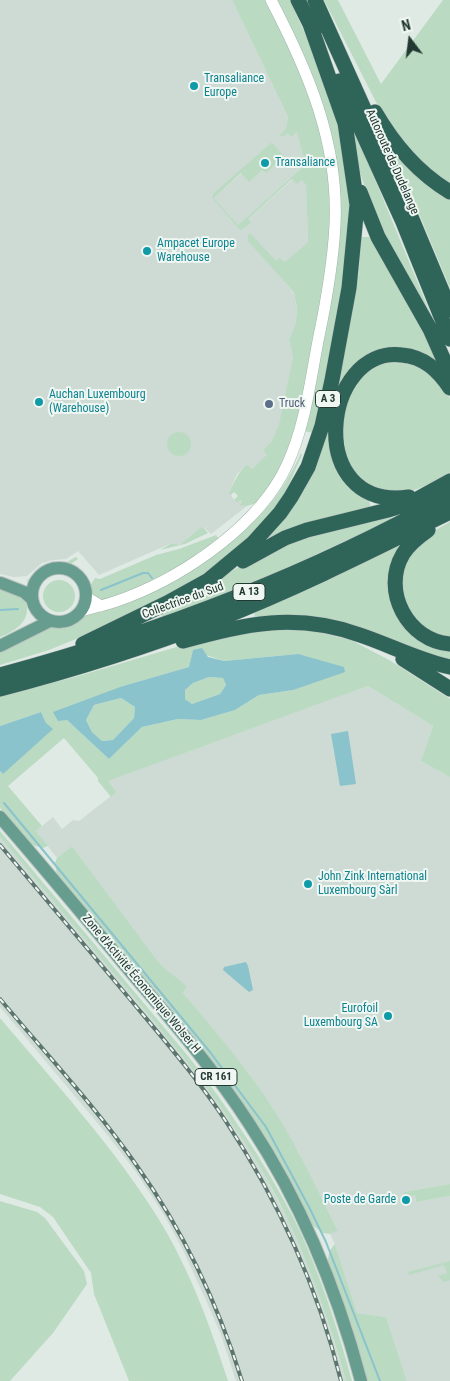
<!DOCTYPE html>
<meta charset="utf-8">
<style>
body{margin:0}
#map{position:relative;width:450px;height:1381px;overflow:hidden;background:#e0eae5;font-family:"Roboto Condensed",sans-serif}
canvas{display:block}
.north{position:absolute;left:385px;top:15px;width:50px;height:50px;-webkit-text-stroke:4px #f0f7f3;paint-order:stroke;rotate:345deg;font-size:14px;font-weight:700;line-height:20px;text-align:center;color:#223932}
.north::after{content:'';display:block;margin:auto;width:18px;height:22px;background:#223932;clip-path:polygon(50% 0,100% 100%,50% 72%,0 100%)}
</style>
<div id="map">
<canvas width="450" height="1381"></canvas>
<div class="north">N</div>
</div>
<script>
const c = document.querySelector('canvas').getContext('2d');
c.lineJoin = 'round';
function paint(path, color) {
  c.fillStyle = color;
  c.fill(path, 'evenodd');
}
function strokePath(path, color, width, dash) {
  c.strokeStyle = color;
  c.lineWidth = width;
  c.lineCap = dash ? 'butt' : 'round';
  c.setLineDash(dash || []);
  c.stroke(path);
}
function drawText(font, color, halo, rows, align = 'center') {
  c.font = font + ' "Roboto Condensed",sans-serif';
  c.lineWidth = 4;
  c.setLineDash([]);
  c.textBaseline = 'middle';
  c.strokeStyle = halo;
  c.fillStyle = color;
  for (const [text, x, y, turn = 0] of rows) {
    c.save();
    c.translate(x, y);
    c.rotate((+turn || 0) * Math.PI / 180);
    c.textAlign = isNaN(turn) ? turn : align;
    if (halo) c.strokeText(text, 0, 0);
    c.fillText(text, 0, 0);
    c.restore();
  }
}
paint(new Path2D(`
 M 0,0 L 232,0 L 288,117 L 286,128 L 280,135 L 297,131 L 305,165 L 238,225 L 214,198 L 242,173 L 263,169 L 265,173 L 284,156 L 272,142 L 212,198 L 239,229 L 241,230 L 248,219 L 293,179 L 302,179 L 306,185 L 308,242 L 285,263 L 280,258 L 285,282 L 294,294 L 297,308 L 296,322 L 289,340 L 293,357 L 280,425 L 271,442 L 263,450 L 268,455 L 252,469 L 247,464 L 237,474 L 229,492 L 236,503 L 240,500 L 242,502 L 240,504 L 247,506 L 211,534 L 202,526 L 180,545 L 172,543 L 99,575 L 78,551 L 66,559 L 53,560 L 42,563 L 27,576 L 14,577 L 0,574 Z
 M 368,686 L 433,726 L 421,761 L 450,777 L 450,1184 L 404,1192 L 415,1195 L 416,1202 L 450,1196 L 450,1381 L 407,1381 L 386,1317 L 357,1313 L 335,1244 L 330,1234 L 338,1231 L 299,1153 L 274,1110 L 247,1071 L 183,993 L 187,986 L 160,964 L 72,846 L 57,858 L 36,831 L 53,817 L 62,829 L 73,820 L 79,821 L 111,796 L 107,781 Z
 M 0,837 L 172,1043 L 212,1095 L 239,1133 L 264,1174 L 290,1224 L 309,1268 L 324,1309 L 346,1381 L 236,1381 L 221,1335 L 205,1298 L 182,1248 L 164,1215 L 136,1172 L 105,1132 L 0,1007 Z`), '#cedad4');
paint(new Path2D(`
 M 232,0 L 266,0 L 292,50 L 314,103 L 329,176 L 331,224 L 324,289 L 294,439 L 274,481 L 256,503 L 247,506 L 239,505 L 242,502 L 240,500 L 237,503 L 234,500 L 238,496 L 234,492 L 230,496 L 229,492 C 235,481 237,474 247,464 L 252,469 L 267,455 L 263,450 L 271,442 L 279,425 L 293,357 L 289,340 L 296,322 L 297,308 L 294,293 L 285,282 L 248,241 L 248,235 L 250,233 L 276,261 L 280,258 L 285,262 L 308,242 L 306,185 L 302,180 L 297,184 L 292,179 L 248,219 L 251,223 L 241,230 L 239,229 L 212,198 L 213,194 L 272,142 L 284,156 L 266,173 L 262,170 L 249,182 L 241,173 L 214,198 L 238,225 L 305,165 L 297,132 L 291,137 L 288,133 L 282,137 L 280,135 L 286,128 L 288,117 Z
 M 275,0 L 290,0 L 316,59 L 343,133 L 351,221 L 341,299 L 313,433 L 304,431 L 308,414 L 337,174 Z
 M 324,0 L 338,0 L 381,84 L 443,0 L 450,0 L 450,184 L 414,156 L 397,138 L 377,104 Z
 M 353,137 L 356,137 L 364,153 L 446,351 L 433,363 L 391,350 L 332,402 L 359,272 L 361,237 L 371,237 L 375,219 L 360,172 Z
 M 390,144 L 450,199 L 450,288 Z
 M 402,359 L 420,363 L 443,384 L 450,399 L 450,473 L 430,484 L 406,493 L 378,491 L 358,477 L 347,461 L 342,425 L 344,407 L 364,373 L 381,363 Z
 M 332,415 L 332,434 L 368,495 L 371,509 L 260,545 Z
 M167 444a12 12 0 1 1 24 0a12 12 0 1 1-24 0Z
 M 301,453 L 302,455 L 283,497 L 262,524 L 225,560 L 191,583 L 98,630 L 49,650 L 0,665 L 0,650 L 49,625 L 68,624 L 80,616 L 131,601 L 250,522 L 253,522 C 274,503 289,479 301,453 Z
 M 389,513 L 392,519 C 317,555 241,589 163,618 L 160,612 L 272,548 Z
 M 450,522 L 450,639 L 429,632 L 412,619 L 399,584 L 402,566 L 423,537 Z
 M 202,526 L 208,533 L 185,544 L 160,550 L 172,543 L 180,545 Z
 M 216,535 L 218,538 L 217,539 L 186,562 L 128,593 L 101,601 L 89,595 L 88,589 L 95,578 L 100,579 L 156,555 L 179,549 Z
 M 408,541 L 396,607 L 450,649 L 450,662 L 389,641 L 255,620 L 254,611 Z
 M 76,557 L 78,559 C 68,568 59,564 47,568 C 39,571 35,579 26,581 L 46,565 L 65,563 Z
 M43 596a16 16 0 1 1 32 0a16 16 0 1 1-32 0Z
 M 0,587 L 25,599 C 33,619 17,631 0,637 Z
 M 304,629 L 351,640 L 389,660 L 450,699 L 450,777 L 421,761 L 433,726 L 368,686 L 108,781 L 116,792 L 111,797 L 98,781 L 98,778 L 64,738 L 8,786 L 42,826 L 36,831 L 48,846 L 43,848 L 32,845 L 0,808 L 0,771 L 3,774 L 46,723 L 41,712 L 0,726 L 0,696 L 75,677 L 207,638 L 237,632 ZM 193,651 L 224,661 L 298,654 L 293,690 L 259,695 L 235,710 L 201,720 L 178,719 L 142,727 L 109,759 L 67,720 L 123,686 L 189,667 Z
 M 209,677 L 223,678 L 226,685 L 220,694 L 192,704 L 185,699 L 185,690 L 193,683 Z
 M 121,698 L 135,707 L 134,718 L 113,740 L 102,741 L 92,732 L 86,720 L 94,705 Z
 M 0,831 L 188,1056 C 228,1107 264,1161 294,1219 C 319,1270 337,1326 352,1381 L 346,1381 C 326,1309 301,1239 264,1174 C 225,1107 176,1047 126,988 C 84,938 42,888 0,837 Z
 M 72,846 L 160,964 L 187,986 L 183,993 C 215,1031 248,1069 274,1110 C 299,1149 318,1191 338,1231 L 330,1234 L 323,1233 L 311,1224 L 280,1164 L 57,876 L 55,863 L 57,858 Z
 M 0,1018 C 55,1083 113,1146 158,1218 C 189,1268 210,1325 228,1381 L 129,1381 L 94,1294 L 91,1273 L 53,1217 L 40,1207 L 0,1194 Z
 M 450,1184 L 450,1196 L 416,1202 L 415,1195 L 404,1197 L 404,1192 Z
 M 0,1201 L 37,1212 L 45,1218 L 84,1271 L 87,1284 L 53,1333 L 10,1381 L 0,1381 Z
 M 335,1244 L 357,1313 L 386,1317 L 407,1381 L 366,1381 L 328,1264 C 328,1255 329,1250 335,1244 Z
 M 450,1261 L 450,1280 L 444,1282 L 438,1276 L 447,1273 L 444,1265 L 409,1275 L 408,1272 Z`), '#badac2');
paint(new Path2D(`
 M 202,648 L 208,657 L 224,661 L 298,654 L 344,667 L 345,672 L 293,690 L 259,695 L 235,710 L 201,720 L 178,719 L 142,727 L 109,759 L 67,720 L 58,721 L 53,712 L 123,686 L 189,667 L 193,650 ZM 209,677 L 223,678 L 226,685 L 220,694 L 192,704 L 185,699 L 185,690 L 193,683 ZM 121,698 L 135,707 L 134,718 L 113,740 L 102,741 L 92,732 L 86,720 L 94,705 Z
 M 41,712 L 46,723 L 53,729 L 3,774 L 0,771 L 0,726 Z
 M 348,731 L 356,784 L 340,786 L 331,734 Z
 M 246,962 L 248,966 L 253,990 L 249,992 L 223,970 L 224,967 Z`), '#8ac3cc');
strokePath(new Path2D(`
 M 101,590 L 143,573 L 148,573 L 152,578
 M 0,610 L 18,609
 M 4,803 L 210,1052 L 266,1127 L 309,1207 L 326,1242 L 380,1381`), '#8ac3cc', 2);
const secondary = new Path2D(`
 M 86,597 L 101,606
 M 81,611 C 97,607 113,603 128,597 C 187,574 260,524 287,465 C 305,426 310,383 318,341 C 326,303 333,264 335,225 C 339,143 308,71 271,0`);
const primary = new Path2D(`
 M32 595a27 27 0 1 1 54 0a27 27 0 1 1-54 0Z
 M 1,583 L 24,592 L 32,599
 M 0,646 L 50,621
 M 0,817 C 45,869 90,923 134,976 C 175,1024 216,1072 250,1125 C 302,1204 337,1290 361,1381`);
const highway = new Path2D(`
 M 298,0 L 314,32
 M 315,0 L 388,162 L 450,310
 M 339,81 L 403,222 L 450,339
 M 375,112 C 393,143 418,173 450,192
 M 360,192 L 378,237 L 430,329 L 450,374
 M 409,497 C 303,512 322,345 402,355 C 424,357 438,370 450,388
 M 428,530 C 418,537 409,544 403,554 C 381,591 408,641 450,644
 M 243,561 L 285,538 L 307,530 L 388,510 L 410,503 L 450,481
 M 206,582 L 253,543 L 280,513 L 291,497 L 308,467 L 322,426 L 332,380 L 349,288 L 357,205 L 345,123 L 310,24
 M 183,641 C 246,624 295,612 360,635 C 390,645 418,660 450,667
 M 83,644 L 167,603 L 214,577
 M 403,659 L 450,689
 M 0,675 C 156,633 308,575 450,496
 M 0,689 C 73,670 146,647 216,620 C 296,589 373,550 450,512`);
strokePath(secondary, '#a0b5ad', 12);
strokePath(primary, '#bdc4c2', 14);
strokePath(highway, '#bdc4c2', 16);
strokePath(secondary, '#fff', 11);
strokePath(primary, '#679d8e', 12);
strokePath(highway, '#2f6458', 15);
const rail = new Path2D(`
 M 0,845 C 41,894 83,943 124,992 C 159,1034 195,1075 225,1120 C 278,1200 318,1288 341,1381
 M 0,999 C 46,1054 96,1107 137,1166 C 184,1232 218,1304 242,1381`);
strokePath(rail, '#5c756e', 4);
strokePath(rail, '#f0f7f3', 2, [5.5]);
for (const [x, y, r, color] of [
 [194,86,5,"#0f9aa8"],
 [265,163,5,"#0f9aa8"],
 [147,251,5,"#0f9aa8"],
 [39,402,5,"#0f9aa8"],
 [269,404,5,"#5c6f8a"],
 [308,884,5,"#0f9aa8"],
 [388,1016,5,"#0f9aa8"],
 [406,1200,5,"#0f9aa8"]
]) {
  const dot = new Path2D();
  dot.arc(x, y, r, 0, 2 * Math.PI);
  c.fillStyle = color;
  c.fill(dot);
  strokePath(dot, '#f0f7f3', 2);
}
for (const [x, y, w] of [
 [328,399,25],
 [249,592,32],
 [216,1077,42]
]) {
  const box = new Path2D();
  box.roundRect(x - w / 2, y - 8.5, w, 17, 4);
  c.fillStyle = '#f0f7f3';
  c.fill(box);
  strokePath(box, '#223932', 1);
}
drawText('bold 11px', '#223932', null, [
 ["A 3",328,399],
 ["A 13",249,592],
 ["CR 161",216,1077]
]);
drawText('12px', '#0d838f', '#f0f7f3', [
 ["Transaliance",204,79],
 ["Europe",204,93],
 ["Transaliance",275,163],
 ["Ampacet Europe",157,244],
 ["Warehouse",157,258],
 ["Auchan Luxembourg",49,395],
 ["(Warehouse)",49,409],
 ["John Zink International",318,877],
 ["Luxembourg Sàrl",318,891],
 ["Eurofoil",378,1009,"right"],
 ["Luxembourg SA",378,1023,"right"],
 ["Poste de Garde",396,1200,"right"]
], 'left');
drawText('12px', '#223932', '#f0f7f3', [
 ["Autoroute de Dudelange",392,162,66],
 ["Collectrice du Sud",183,601,-20],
 ["Zone d'Activité Économique Wolser H",141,984,50]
]);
drawText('12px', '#4e5e75', '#f0f7f3', [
 ["Truck",279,404]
], 'left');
</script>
